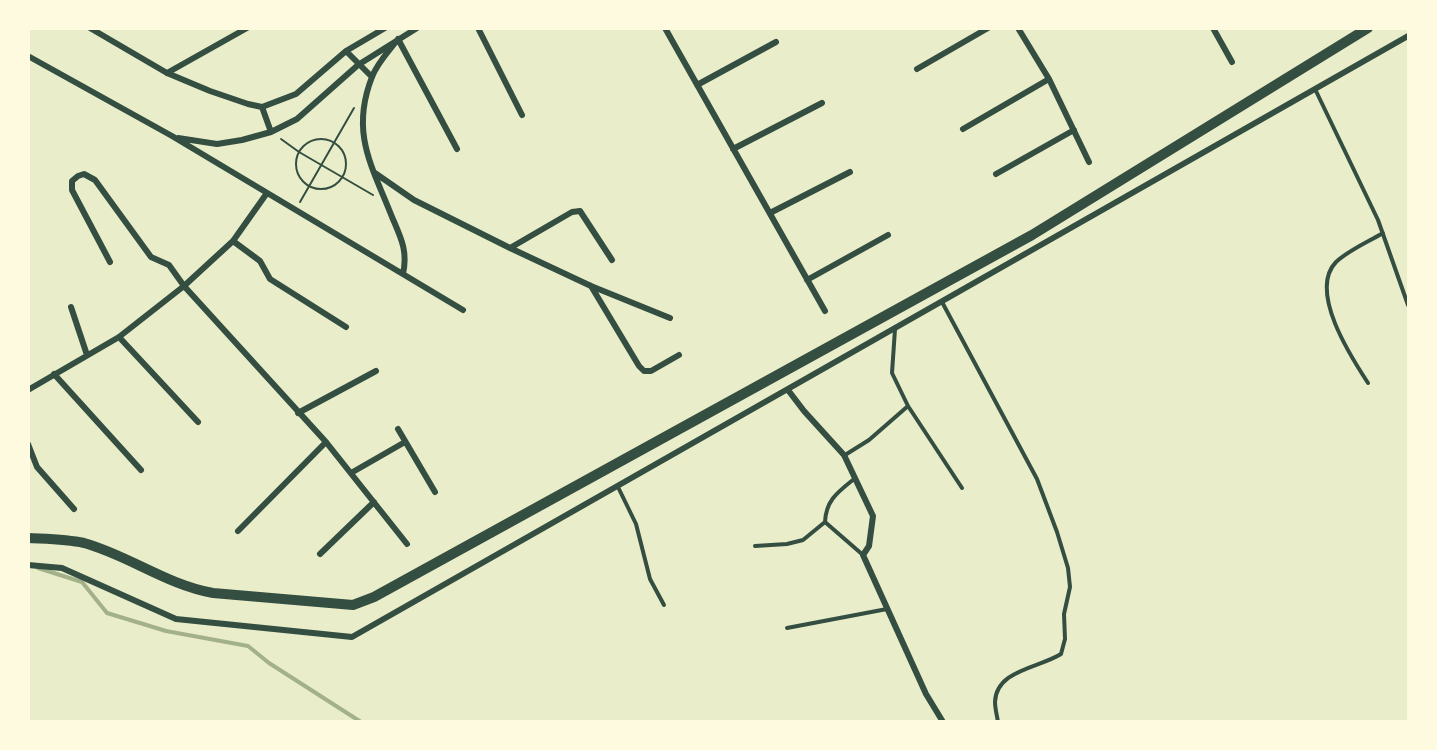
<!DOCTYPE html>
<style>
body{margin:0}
#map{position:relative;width:1437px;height:750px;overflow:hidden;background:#e9edc9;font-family:"PT Serif",serif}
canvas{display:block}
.frame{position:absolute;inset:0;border:30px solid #fefae0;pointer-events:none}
</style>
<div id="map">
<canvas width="1437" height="750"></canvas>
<div class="frame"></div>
</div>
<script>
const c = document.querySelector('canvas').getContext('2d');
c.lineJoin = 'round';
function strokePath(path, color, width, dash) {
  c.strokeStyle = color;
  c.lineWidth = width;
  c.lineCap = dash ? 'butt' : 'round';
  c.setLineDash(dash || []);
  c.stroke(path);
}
strokePath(new Path2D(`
 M 38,568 L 82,582 L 107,613 L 166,631 L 248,646 L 269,663 L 361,722`), '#a3b18a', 4);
strokePath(new Path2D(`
 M 281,139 L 299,152 L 373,195
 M296 164a25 25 0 1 1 50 0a25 25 0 1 1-50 0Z
 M 300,202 L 354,108`), '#344e41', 2);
strokePath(new Path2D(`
 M 1315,89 L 1378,220 L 1408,305
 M 942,302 L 1037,479 L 1057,532 L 1068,568 L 1070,587 L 1064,614 L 1065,639 L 1061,654 C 1039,668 996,670 995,702 C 995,708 997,716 998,722
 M 895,329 L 892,373 L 908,406 L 962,488
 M 1368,383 C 1351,357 1308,291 1336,262 C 1349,250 1368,242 1383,233
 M 845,455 L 869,440 L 908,406
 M 618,487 L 636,524 L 650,579 L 664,605
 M 825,522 L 863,555
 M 755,546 L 787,544 L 803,540 L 825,522 C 826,500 838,492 854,479
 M 787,628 L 887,609`), '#344e41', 4);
strokePath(new Path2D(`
 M 90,28 L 167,73 L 210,91 L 248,104 L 262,107 L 296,94 L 346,51 L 385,28
 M 478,28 L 522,115
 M 665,28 L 825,311
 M 1018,28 L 1049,79 L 1089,162
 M 1213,28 L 1232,62
 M 346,51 L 372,77
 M 28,56 L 172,136 L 463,310
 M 917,69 L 988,28
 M 167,73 L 247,28
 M 697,85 L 776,42
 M 262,107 L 271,132
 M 963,129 L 1049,79
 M 178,138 L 217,144 L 242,140 L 271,132 L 297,119 L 358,65 L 417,28
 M 733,149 L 822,103
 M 375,173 L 414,200 L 510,248 L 591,286 L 670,318
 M 996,174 L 1074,130
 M 770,213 L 850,172
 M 233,241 L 260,261 L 270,279 L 346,327
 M 510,248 L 572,212 L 580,211 L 612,260
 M 110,262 L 72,190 L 72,181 L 78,176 L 84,174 L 95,180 L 151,257 L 169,265 L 184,286 L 326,442 L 407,544
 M 403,274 C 408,251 401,238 392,217 C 372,166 350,133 372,77 C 377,63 389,51 398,39 L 457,149
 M 807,280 L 888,235
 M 591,286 L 639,366 L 644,371 L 651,371 L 679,355
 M 71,307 L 87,355
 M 119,337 L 198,422
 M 54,374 L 141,470
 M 28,390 L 119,337 L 184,286 L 233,241 L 267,193
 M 788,390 L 804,411 L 844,455 L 873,516 L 869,546 L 863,555 L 926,694 L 943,722
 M 298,413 L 376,371
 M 398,429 L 435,492
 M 28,444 L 37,467 L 74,509
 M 351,473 L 405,442
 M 238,531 L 326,442
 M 320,554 L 374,502
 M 28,565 L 62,568 L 176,619 L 352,637 L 1408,36`), '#344e41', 6);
strokePath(new Path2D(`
 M 28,538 C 47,539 66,539 84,543 C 128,555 167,585 213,593 L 353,605 L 374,597 L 1032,235 L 1368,28`), '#344e41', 10);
</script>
